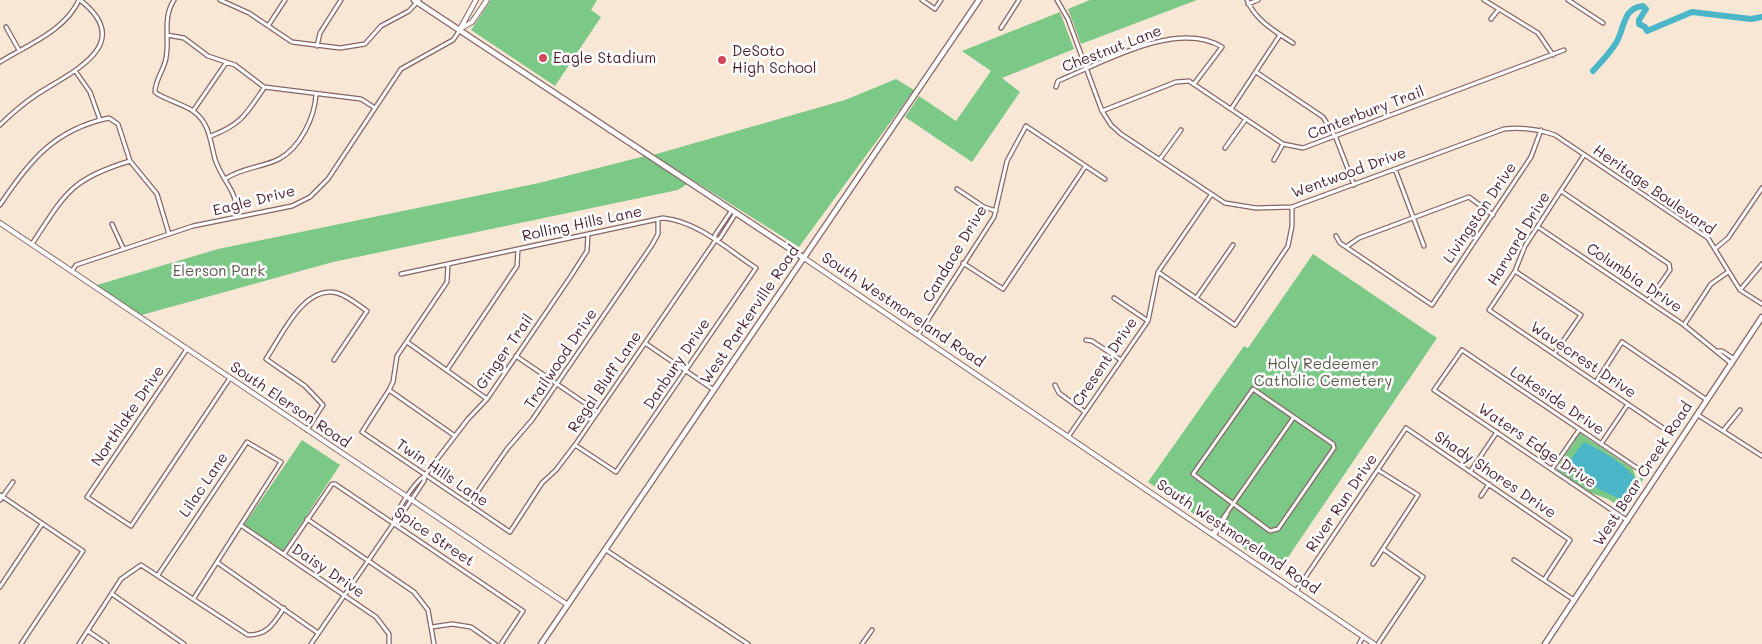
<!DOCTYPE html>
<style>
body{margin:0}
canvas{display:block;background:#f7e7d4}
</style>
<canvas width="1762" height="644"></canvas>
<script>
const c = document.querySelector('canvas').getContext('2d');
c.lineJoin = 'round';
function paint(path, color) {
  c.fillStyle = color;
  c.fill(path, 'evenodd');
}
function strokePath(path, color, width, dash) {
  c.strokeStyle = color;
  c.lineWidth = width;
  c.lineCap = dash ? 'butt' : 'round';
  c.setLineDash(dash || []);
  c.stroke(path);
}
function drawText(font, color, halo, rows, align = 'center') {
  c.font = font + ' Mali,sans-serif';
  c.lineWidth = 5;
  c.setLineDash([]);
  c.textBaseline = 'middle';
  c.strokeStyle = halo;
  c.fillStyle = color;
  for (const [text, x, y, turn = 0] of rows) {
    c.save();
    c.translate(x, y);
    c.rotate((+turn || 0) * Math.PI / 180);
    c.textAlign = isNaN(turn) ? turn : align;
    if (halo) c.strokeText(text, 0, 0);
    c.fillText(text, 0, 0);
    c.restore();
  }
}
paint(new Path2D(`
 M 491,0 L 597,0 L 591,10 L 601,17 L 555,86 L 471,30 Z
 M 1090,0 L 1197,0 L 1081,44 L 1068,9 Z
 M 1060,12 L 1074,49 L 1002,78 L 1020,92 L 972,162 L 905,117 L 919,96 L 956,121 L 991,71 L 962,51 Z
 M 896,79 L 914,90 L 799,247 L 653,155 L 845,100 Z
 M 645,156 L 687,184 L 678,190 L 333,262 L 138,316 L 97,285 L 218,249 L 539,183 Z
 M 1313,254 L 1437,338 L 1278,572 L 1148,482 L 1244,346 L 1248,348 Z
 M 1580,433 L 1633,469 L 1636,478 L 1641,478 L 1646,475 L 1624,510 L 1608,499 L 1591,493 L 1557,470 L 1558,466 Z
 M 302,440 L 340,465 L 283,551 L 244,525 Z`), '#7bc887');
paint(new Path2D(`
 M 1584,442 C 1602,452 1628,464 1637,482 L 1631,488 L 1629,495 L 1634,501 L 1631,504 L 1588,484 L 1573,472 L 1574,464 L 1570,460 Z`), '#4cb6c9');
strokePath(new Path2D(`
 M 1593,71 C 1601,62 1610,53 1616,43 C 1625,29 1622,8 1643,6 L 1646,9 L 1639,20 L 1639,24 L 1645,27 L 1647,31 L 1692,12 L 1751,19 L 1762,17`), '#4cb6c9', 6);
const minor = new Path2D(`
 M 174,0 C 162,19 170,37 166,58 C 164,70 155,80 155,92 C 159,97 185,105 193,111 C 210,123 210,141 215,159 C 219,172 228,183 233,194 C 236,201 237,210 239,217
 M 220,0 L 249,13 L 292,42 L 340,48 L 365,44 L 381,26 L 409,11 L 419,0
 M 922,0 L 935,9 L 941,0
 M 1057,0 L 1068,19 L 1102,111 L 1111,125 L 1121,134 L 1225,203 L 1256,208 L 1292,207 L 1504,129 C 1522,127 1538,129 1555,135 L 1708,238 L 1740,290 L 1762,304
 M 1247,0 C 1255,20 1276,32 1293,43
 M 1484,0 L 1538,33 L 1553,55
 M 1568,0 L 1603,23
 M 1248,4 L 1258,0
 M 1491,19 L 1499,9
 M 268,26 L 285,0
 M 6,27 L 19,50
 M 1001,28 L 1019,0
 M 167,35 L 184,38 L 208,56 L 235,65 L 264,87 L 361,99 L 375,108
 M 317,46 L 320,33 L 341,0
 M 0,62 C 27,45 65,31 79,0
 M 76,72 L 90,92 L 100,120
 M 1256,72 L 1323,117 L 1336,138 L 1354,185
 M 1056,87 L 1058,81 C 1102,63 1177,19 1222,47 L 1194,84
 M 1231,109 L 1280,35
 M 193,111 L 226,63
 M 1102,111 L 1176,82 L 1189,81 L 1283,144 L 1303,148 L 1564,50
 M 0,125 C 11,114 23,104 36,95 C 69,73 138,45 80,0
 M 211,136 C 242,124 246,114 264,88
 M 1225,148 L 1246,119
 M 1584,155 L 1525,246 L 1515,271 L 1489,310 L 1666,430
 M 1160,159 L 1181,130
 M 1274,160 L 1283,144
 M 1395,169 L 1424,246
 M 225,179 C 243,167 261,168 279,159 C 300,148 315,117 316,94
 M 957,189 L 984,207 L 996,211
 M 1561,191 L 1669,264 L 1670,270 L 1648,301
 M 0,205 C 29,161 55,129 109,118 L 118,124 L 130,161 L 157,194 L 169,234
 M 112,224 L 123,248
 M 1538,227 L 1684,325 L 1732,364
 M 1336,236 L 1340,243 L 1432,305 L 1531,157 L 1541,130
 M 715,240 L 715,235 L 732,210
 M 32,244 C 65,194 70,179 130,161
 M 1346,247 L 1359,238 L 1469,197 L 1493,215
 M 1716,248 L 1728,238 L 1762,188
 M 963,263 L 1003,289 L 1085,167
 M 448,264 L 447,282 L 397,356 L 393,382 L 389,390 L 362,432 L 510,532 L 542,483 L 556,470 L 575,445 L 715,241 L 720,238 L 736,213
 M 72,271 L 76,265 L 193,226 L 292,206 L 310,197 L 328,179 L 401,69 L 453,40 L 460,30
 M 1515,271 L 1581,315 L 1554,354
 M 1158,272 L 1235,325 L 1288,246 L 1292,226 L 1292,207
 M 401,274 L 663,218 C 697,221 727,249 756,268 L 616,472 L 575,445
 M 1740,290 L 1762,264
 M 1197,297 L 1233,245
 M 1114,298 L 1148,321
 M 1684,325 L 1711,284 L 1728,272
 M 918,335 L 994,217 L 1007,161 L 1026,126 L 1105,179
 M 1086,340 L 1092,341 L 1121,360
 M 407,342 L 487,399
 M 645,343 L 714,390
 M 187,349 L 87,497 L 131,526 L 230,378
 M 1718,351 L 1722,351 L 1734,359
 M 516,356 L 598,412
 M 447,370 L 517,266 L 518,249
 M 1596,382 L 1622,342 L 1707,400
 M 1055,385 L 1059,393 L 1085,412
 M 1253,389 L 1333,444 L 1334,448 L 1278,529 L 1270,531 L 1193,474 Z
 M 389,390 L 455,436
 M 1698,415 L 1762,456
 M 307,430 L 323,405 L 305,386 L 266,359 C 281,337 304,284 337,293 C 348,296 358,305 367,311 L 334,360
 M 1723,431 L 1740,410
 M 1068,437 L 1148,321 L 1158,272 L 1211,195
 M 1601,444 L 1628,404
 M 1552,469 L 1579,430
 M 1470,472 L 1497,432
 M 0,495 L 83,551 L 21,644
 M 1481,496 L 1489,484
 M 0,500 L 13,482
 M 469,504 L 507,449 L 532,420 L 652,245 L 658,234 L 658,219
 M 307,519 L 414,592 L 428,610 L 434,644
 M 1628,521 L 1434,390 L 1462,350 L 1640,470
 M 394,523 C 394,513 416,480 425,476
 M 242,526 L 376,617 L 389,634 L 389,644
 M 1212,534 L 1294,417
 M 1214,536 L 1227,514
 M 606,550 L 748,644
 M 284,554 L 332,484 L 335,484 L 523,611 L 501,644
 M 1514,560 L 1574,600
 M 218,563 L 318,633
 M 1373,564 L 1418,495 L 1378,470
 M 158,575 L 247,442 L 281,462 L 194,598
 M 0,587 L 42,524
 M 1296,591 L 1406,428 L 1570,540 L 1544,580
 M 112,594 L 184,644
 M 432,627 L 452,624 L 471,627 L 495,644
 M 88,631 L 107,644
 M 79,644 L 121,579 L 141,565 L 248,635 C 268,635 274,623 284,608
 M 311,644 L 394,523 L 398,520 L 424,481 L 425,475 L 468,419 L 487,399 L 571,276 L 587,251 L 588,234
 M 862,644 L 872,630
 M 1359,644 L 1363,637
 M 1378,644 L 1423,577 L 1383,549`);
const tertiary = new Path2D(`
 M 460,29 L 472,22 L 487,0
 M 460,29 L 476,0
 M 0,223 L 568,605
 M 804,258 L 1374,644`);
const secondary = new Path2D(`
 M 414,0 L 804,258
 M 541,644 L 979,0
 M 1545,644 L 1762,317`);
strokePath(minor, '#876566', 5.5);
strokePath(tertiary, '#876566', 6);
strokePath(secondary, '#876566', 7);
strokePath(minor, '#fff', 3);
strokePath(tertiary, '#fff', 4);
strokePath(secondary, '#fff', 4.5);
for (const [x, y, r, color] of [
 [543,58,5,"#d1495b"],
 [722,60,5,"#d1495b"]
]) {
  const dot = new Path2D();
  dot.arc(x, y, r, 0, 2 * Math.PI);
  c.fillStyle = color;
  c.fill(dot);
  strokePath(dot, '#fff', 2);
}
drawText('15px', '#4a1f2b', '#fff', [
 ["Chestnut Lane",1112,49,-21],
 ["Canterbury Trail",1366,113,-21],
 ["Wentwood Drive",1349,173,-20],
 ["Heritage Boulevard",1654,190,35],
 ["Eagle Drive",254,201,-14],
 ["Livingston Drive",1480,213,-56],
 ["Rolling Hills Lane",582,224,-12],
 ["Harvard Drive",1519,239,-59],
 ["Candace Drive",955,254,-59],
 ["Columbia Drive",1634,278,34],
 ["South Westmoreland Road",903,310,34],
 ["West Parkerville Road",750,315,-56],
 ["Ginger Trail",505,352,-55],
 ["Trailwood Drive",561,359,-56],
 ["Wavecrest Drive",1583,360,34],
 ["Cresent Drive",1105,362,-56],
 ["Danbury Drive",677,364,-56],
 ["Regal Bluff Lane",605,382,-56],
 ["Lakeside Drive",1557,401,34],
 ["South Elerson Road",290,405,34],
 ["Northlake Drive",128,416,-56],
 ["Waters Edge Drive",1537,446,34],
 ["Twin Hills Lane",442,473,34],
 ["West Bear Creek Road",1643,474,-57],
 ["Shady Shores Drive",1495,475,34],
 ["Lilac Lane",204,485,-56],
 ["River Run Drive",1342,503,-56],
 ["Spice Street",434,537,34],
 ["South Westmoreland Road",1238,537,34],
 ["Daisy Drive",328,571,34]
]);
drawText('15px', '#4a1f2b', '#fff', [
 ["DeSoto",732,51],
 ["High School",732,68],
 ["Eagle Stadium",553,58]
], 'left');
drawText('15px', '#5b5a4b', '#fff', [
 ["Elerson Park",219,271],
 ["Holy Redeemer",1323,364],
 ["Catholic Cemetery",1323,381]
]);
</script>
